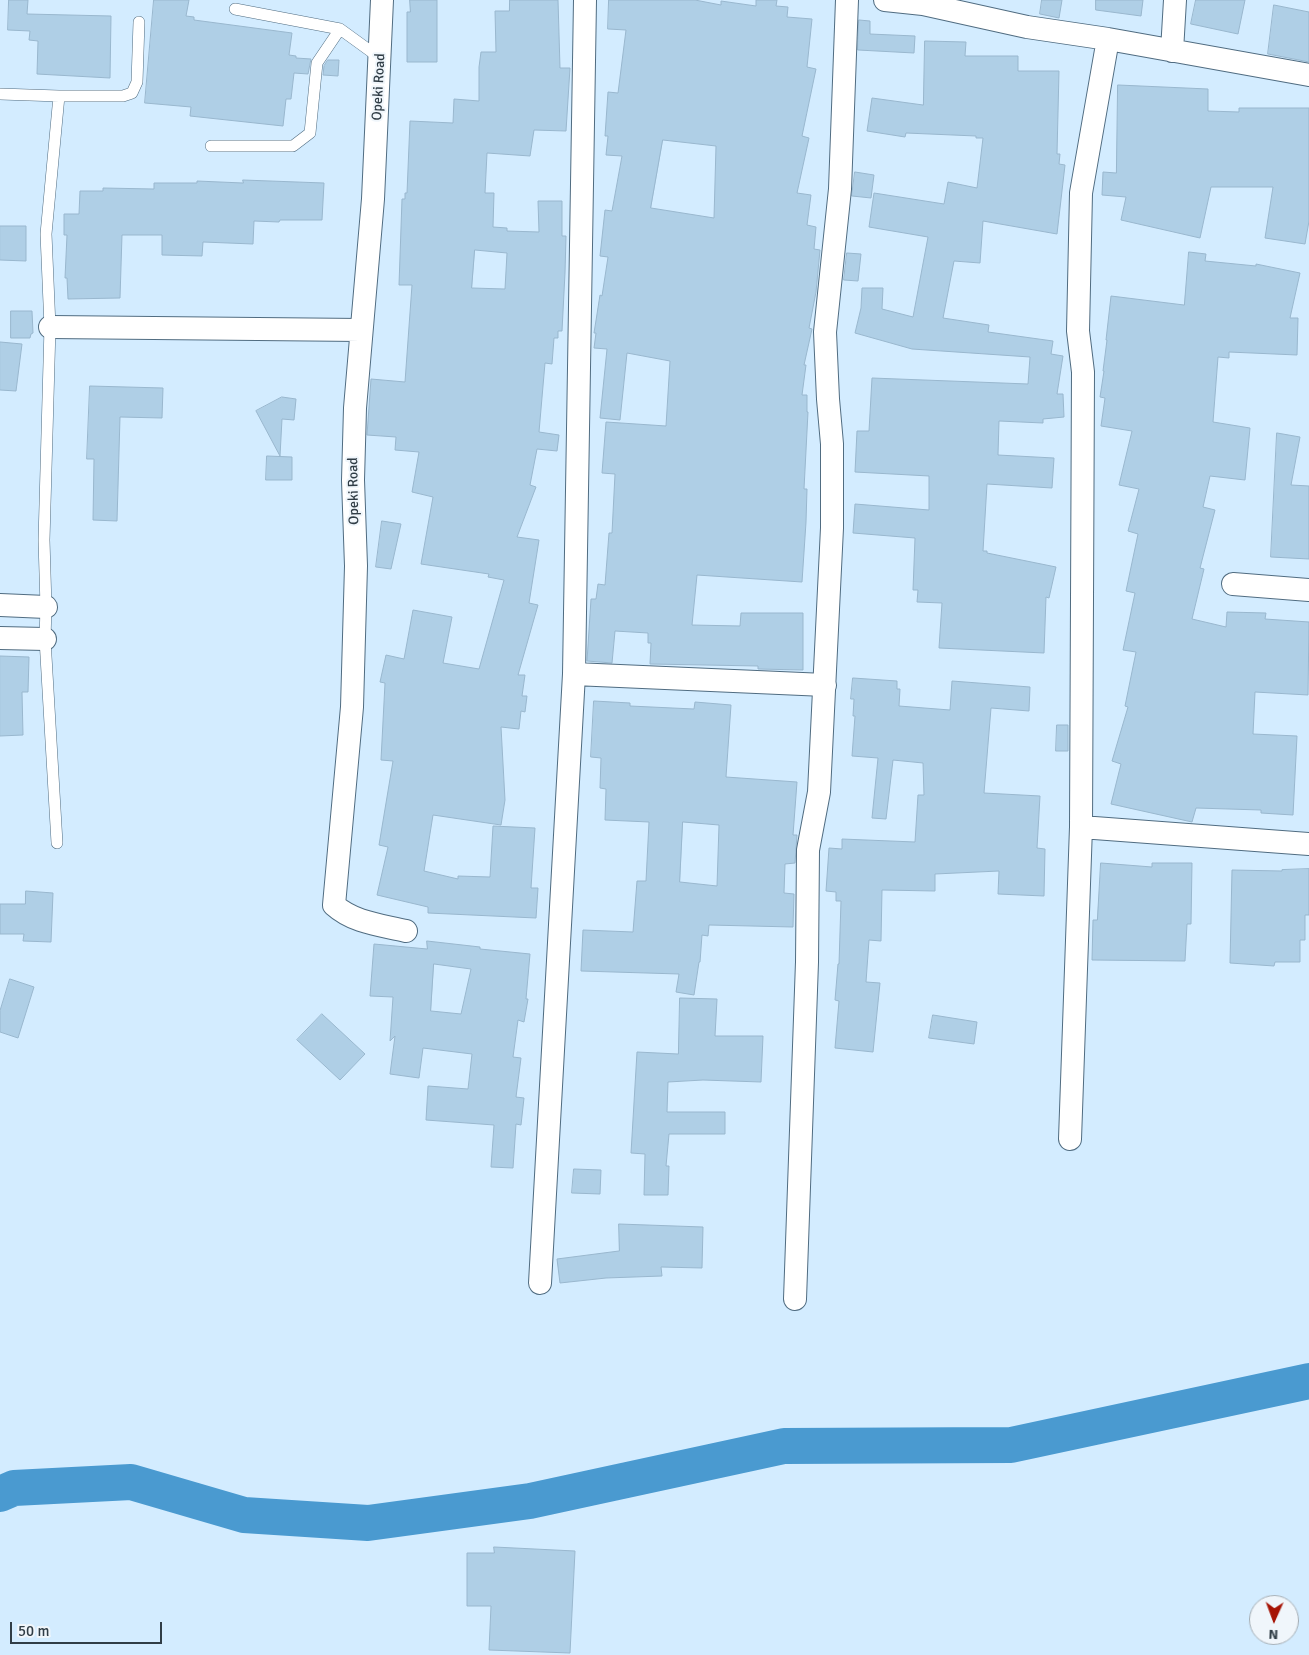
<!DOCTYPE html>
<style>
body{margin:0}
#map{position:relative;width:1309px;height:1655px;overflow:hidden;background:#d3ecff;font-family:Signika,sans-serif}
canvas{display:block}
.north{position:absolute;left:1249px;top:1595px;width:50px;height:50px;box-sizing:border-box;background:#f0f6fb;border:1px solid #a3acb3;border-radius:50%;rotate:182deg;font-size:14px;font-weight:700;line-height:20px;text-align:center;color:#303d46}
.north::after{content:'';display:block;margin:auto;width:18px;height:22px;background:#a61405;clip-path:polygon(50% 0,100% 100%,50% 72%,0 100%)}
.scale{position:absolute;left:10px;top:1622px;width:152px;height:22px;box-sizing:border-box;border:2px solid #303d46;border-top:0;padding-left:6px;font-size:15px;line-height:18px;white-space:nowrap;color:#303d46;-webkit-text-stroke:4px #f0f6fb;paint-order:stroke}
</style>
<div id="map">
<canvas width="1309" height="1655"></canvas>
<div class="north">N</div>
<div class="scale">50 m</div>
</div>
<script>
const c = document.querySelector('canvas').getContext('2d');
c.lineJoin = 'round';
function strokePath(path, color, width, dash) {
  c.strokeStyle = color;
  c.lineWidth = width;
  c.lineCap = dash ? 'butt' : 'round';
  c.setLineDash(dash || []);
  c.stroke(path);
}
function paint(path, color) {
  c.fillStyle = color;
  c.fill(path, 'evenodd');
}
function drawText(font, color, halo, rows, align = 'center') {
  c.font = font + ' Signika,sans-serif';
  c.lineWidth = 4;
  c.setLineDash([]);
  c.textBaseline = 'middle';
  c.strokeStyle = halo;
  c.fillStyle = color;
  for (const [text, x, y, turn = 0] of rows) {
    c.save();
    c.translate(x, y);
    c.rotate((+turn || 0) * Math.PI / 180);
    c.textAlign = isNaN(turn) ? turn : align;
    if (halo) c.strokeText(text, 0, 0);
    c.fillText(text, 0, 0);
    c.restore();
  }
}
strokePath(new Path2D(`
 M 0,1494 L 14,1488 L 131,1482 L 244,1515 L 368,1523 L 530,1501 L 784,1446 L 1011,1445 L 1309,1381`), '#4a9ad0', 36);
const building = new Path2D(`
 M 9,0 L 28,0 L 27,14 L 111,16 L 110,78 L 37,74 L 38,41 L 29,40 L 30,31 L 8,30 Z
 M 154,0 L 189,0 L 186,16 L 194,17 L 194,20 L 292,33 L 289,55 L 296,56 L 296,58 L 311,59 L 308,74 L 294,73 L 291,99 L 286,99 L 283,126 L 190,116 L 191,107 L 145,103 Z
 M 410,0 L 437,0 L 437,62 L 407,62 L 407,12 L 410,12 Z
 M 510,0 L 558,0 L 560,68 L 570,68 L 566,131 L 534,130 L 530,156 L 487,153 L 485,193 L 494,193 L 493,227 L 507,228 L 507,231 L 539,232 L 538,201 L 562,201 L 562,236 L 566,236 L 565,273 L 562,331 L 558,331 L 558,338 L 554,338 L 552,364 L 545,363 L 539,432 L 559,435 L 557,451 L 537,449 L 530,485 L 536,487 L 517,537 L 539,540 L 529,603 L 538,605 L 518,675 L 525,675 L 522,696 L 527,696 L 525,712 L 521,711 L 519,729 L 501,727 L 505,800 L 501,825 L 433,815 L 424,871 L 458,879 L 458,876 L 490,877 L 493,826 L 535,828 L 531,888 L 538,888 L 536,918 L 428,913 L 428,907 L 377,895 L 388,847 L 379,845 L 393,761 L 381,760 L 385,683 L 380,682 L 386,655 L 404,659 L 413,610 L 452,617 L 443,663 L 479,669 L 504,580 L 488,577 L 489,574 L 421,564 L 433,497 L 412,492 L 419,452 L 395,450 L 396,437 L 367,435 L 371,379 L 405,382 L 412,285 L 399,285 L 402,199 L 405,199 L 405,193 L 407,193 L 410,121 L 453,123 L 454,99 L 479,101 L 479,67 L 481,52 L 496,52 L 495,11 L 509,11 ZM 475,250 L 507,253 L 505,289 L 472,288 Z
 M 609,0 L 695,0 L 721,5 L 721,1 L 756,6 L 756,0 L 777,0 L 776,6 L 788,7 L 787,17 L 812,19 L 807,67 L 816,69 L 802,136 L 809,138 L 797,193 L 811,195 L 807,225 L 816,227 L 814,249 L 820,250 L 816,292 L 809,328 L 812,329 L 804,365 L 806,365 L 802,395 L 807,395 L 807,412 L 808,412 L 804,489 L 807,489 L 806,522 L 802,582 L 697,575 L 692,625 L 740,626 L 741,613 L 803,613 L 803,670 L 758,669 L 758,666 L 650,664 L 651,643 L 648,643 L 648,633 L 615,631 L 612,663 L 587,661 L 591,599 L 596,599 L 598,584 L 605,585 L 609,533 L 612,533 L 615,474 L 602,473 L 606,422 L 666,426 L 670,361 L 627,353 L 620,420 L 600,418 L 607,349 L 594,348 L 596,333 L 594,333 L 600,295 L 602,296 L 608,257 L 600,256 L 605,210 L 612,211 L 622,156 L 606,155 L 608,136 L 605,136 L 608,92 L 618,93 L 626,30 L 608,29 ZM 663,140 L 716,146 L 714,218 L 651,208 Z
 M 1042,0 L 1062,0 L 1059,18 L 1040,14 Z
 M 1096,0 L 1143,0 L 1141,16 L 1096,10 Z
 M 1196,0 L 1245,0 L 1238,34 L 1191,24 Z
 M 1274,5 L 1309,12 L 1309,62 L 1268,54 Z
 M 859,20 L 870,21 L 870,34 L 915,36 L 914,53 L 858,50 Z
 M 925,41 L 966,42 L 965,56 L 1018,56 L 1018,71 L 1059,71 L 1057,154 L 1060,154 L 1059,164 L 1065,165 L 1057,234 L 983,221 L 980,263 L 954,261 L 943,318 L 989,325 L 988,332 L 1053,341 L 1051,354 L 1063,356 L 1057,394 L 1063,394 L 1064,417 L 1043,419 L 1043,423 L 999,421 L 998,455 L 1054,458 L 1052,488 L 987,484 L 983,551 L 987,551 L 987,553 L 1056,567 L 1049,598 L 1046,597 L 1044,653 L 939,648 L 942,603 L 917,602 L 918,590 L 913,590 L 915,538 L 853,533 L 855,504 L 929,510 L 929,476 L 855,472 L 857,431 L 869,431 L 872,378 L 1028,384 L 1030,357 L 912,349 L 855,333 L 861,308 L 862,288 L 883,288 L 882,309 L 913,317 L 928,237 L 869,227 L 874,193 L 944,204 L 948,182 L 977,188 L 983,138 L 976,138 L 976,136 L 906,133 L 905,137 L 867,131 L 872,98 L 923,105 Z
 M 328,60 L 339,60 L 338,76 L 323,75 L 324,66 Z
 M 1118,85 L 1208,89 L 1208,111 L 1239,112 L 1239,108 L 1309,108 L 1309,221 L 1305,244 L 1265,238 L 1273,187 L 1211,187 L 1200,238 L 1121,220 L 1126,197 L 1102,195 L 1103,172 L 1116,173 Z
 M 855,172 L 874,175 L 871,198 L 852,196 Z
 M 243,180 L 324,183 L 322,220 L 280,220 L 279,222 L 254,221 L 253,244 L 203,242 L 202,256 L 162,255 L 162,235 L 122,235 L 120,298 L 68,299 L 67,278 L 65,278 L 67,235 L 64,235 L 64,214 L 79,214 L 80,191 L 103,191 L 103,188 L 154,189 L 154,183 L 197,183 L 197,181 L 243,183 Z
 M 0,226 L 26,226 L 26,261 L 0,260 Z
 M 1189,252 L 1206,254 L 1205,261 L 1256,266 L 1256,264 L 1300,273 L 1290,318 L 1298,318 L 1297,355 L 1229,352 L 1229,358 L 1218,357 L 1213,422 L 1250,428 L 1245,480 L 1210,476 L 1203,507 L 1215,510 L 1200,568 L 1204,569 L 1192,619 L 1226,627 L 1227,612 L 1266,613 L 1265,619 L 1309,622 L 1308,695 L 1255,692 L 1253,734 L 1297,736 L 1293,815 L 1261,813 L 1261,810 L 1196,808 L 1192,822 L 1111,804 L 1121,764 L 1112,761 L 1128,707 L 1125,706 L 1136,652 L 1123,650 L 1135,593 L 1126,591 L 1138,534 L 1128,531 L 1139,489 L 1119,485 L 1132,431 L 1101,426 L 1105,398 L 1100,397 L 1104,371 L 1103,371 L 1107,340 L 1106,340 L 1111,296 L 1184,305 Z
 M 847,253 L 861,254 L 858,281 L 844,280 Z
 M 11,311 L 32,311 L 33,333 L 31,334 L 30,338 L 11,338 Z
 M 0,342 L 22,344 L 16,391 L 0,390 Z
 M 90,386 L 163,388 L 162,418 L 120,417 L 117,521 L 93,520 L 94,459 L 87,459 Z
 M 282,397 L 296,399 L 294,420 L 282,419 L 280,456 L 256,411 Z
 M 1277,433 L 1300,437 L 1291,485 L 1309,486 L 1309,559 L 1271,557 Z
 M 267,456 L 292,457 L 292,480 L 266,480 Z
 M 382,521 L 401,524 L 391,569 L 376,567 Z
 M 0,656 L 29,657 L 28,692 L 22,692 L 23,735 L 0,736 Z
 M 853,678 L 897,681 L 897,689 L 900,689 L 899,706 L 950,710 L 952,681 L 1030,687 L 1029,711 L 991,708 L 984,793 L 1040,796 L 1037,848 L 1045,849 L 1044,896 L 998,894 L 999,871 L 935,874 L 935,891 L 882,890 L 881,941 L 869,940 L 866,982 L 880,983 L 873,1052 L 835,1048 L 839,1001 L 835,1000 L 838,964 L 839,964 L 841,901 L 836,901 L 836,892 L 826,891 L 829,848 L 842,849 L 842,839 L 915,842 L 918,795 L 924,795 L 923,763 L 893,760 L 886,819 L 872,818 L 878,758 L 852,756 L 855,716 L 853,716 L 854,699 L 851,699 Z
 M 594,701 L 630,703 L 630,706 L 694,709 L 695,702 L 731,705 L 726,777 L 797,782 L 793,835 L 797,835 L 795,863 L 785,864 L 784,893 L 794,894 L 793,927 L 709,925 L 708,936 L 702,935 L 700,962 L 699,962 L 694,995 L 676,992 L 679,974 L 581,971 L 583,930 L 633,932 L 637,881 L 646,881 L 649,822 L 605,820 L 606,789 L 600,788 L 601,758 L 591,757 ZM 683,822 L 719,825 L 717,886 L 680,882 Z
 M 1057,725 L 1068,725 L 1068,751 L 1056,751 Z
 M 1101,863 L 1152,867 L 1152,863 L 1192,863 L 1191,924 L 1187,924 L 1185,961 L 1092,960 L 1093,920 L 1097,920 Z
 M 1309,869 L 1309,915 L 1305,915 L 1305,940 L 1300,940 L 1300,962 L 1275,962 L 1274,966 L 1230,963 L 1232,870 L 1282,871 L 1282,870 Z
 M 26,891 L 53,893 L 51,942 L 23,941 L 24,934 L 0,934 L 0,904 L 25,904 Z
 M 427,941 L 480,947 L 480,949 L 530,954 L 526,999 L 528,999 L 524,1022 L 518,1020 L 513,1057 L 521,1058 L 516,1097 L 524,1098 L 521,1125 L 516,1124 L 513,1168 L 491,1167 L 494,1125 L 426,1120 L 428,1086 L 468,1089 L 472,1054 L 423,1048 L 419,1078 L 390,1074 L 395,1036 L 390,1041 L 393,997 L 370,996 L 374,944 L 427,949 ZM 434,964 L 471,969 L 461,1014 L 431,1011 Z
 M 10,979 L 34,987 L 18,1038 L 0,1032 L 0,1011 Z
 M 680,998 L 717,999 L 715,1036 L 763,1036 L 761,1082 L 703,1080 L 668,1082 L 667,1112 L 725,1112 L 725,1134 L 669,1134 L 666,1166 L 669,1166 L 668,1195 L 644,1195 L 645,1154 L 631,1153 L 637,1052 L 678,1054 Z
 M 322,1014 L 365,1054 L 340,1080 L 297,1040 Z
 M 933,1015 L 977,1022 L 974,1044 L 929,1038 Z
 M 574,1169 L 601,1170 L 600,1194 L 572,1193 Z
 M 619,1224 L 703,1227 L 702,1268 L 661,1267 L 662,1276 L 606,1278 L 560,1283 L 557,1259 L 619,1251 Z
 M 494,1547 L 575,1551 L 570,1653 L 489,1650 L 491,1606 L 467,1606 L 467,1553 L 494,1553 Z`);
paint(building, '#afcfe6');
strokePath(building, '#99b7ce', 1);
const lane = new Path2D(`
 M 235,9 L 340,29 L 380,58
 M 0,94 L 59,96
 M 211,146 L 293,146 L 310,133 L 317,63 L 340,29
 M 57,843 L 45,639 L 46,607 L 44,540 L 50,327 L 46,234 L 59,96 L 123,96 L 132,93 L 137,82 L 139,22`);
const street = new Path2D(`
 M 382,0 L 373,199 L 355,408 L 353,480 L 356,566 L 352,707 L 334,905 C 354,923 381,925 406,931
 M 885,0 L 923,4 L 1027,27 L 1108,39 L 1309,75
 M 1172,51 L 1175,0
 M 50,327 L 361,330
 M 1233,584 L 1309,590
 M 0,605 L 46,607
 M 0,638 L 45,639
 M 574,674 L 825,685
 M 1081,827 L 1309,844
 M 1070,1139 L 1081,827 L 1083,372 L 1078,331 L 1081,193 L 1108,39
 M 540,1283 L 574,674 L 585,0
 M 795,1299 L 807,962 L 808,850 L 819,792 L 832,528 L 832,444 L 828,399 L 825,332 L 840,189 L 847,0`);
strokePath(lane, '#506c81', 12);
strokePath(street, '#506c81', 24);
strokePath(lane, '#fff', 11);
strokePath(street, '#fff', 22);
drawText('14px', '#303d46', '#f0f6fb', [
 ["Opeki Road",379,87,-87],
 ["Opeki Road",354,491,-91]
]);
</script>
